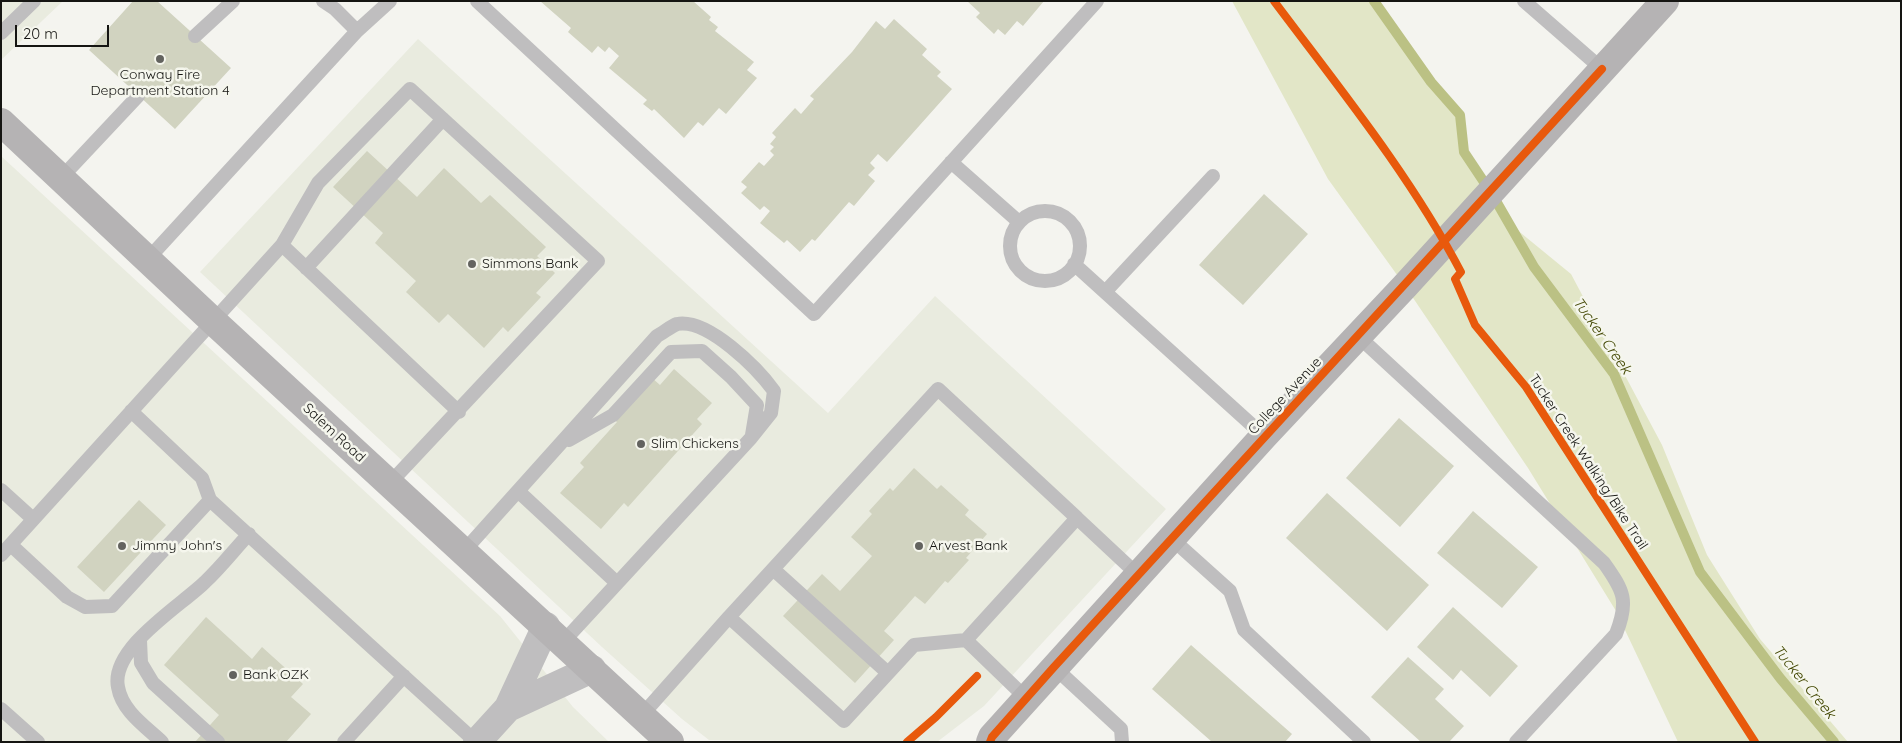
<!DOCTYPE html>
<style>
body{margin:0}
#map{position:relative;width:1902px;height:743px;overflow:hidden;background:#f4f4ef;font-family:Quicksand,sans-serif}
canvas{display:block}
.frame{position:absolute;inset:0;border:2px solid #151512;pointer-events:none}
.scale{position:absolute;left:15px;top:25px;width:94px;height:22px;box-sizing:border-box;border:2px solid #151512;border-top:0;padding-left:6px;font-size:15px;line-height:18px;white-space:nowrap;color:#151512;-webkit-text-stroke:4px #f5f6ed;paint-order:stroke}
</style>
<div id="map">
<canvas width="1902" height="743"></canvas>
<div class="frame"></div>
<div class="scale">20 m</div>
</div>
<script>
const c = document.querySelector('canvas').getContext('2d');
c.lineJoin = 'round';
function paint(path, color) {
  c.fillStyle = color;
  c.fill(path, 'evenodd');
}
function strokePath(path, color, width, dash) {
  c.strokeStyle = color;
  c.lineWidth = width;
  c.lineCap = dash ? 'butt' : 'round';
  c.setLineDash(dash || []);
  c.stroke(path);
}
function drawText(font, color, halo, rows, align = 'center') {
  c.font = font + ' Quicksand,sans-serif';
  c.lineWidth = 5;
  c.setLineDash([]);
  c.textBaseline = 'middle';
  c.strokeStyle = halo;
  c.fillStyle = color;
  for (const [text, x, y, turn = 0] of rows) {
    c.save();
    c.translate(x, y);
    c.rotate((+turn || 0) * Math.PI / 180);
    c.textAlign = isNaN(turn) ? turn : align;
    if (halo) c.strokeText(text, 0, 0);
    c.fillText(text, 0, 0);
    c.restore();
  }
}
paint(new Path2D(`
 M 1,1 L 63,1 L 1,60 Z
 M 418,39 L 828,413 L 935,296 L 1166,509 L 984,706 L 937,742 L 709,740 L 682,719 L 602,647 L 200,272 Z
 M 1,156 L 500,616 L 573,707 L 609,742 L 1,742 Z`), '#e9ebdf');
paint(new Path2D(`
 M 1232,1 L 1374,1 L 1431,82 L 1460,115 L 1464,152 L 1516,229 L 1571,274 L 1662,445 L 1707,555 L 1760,639 L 1848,742 L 1678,742 L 1616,611 L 1528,468 L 1405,286 L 1328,179 Z`), '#e2e6c7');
strokePath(new Path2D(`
 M 1374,1 L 1431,82 L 1460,115 L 1464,152 L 1492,194 L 1534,267 L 1614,374 L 1700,572 L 1780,678 L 1834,742`), '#bbc184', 10);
paint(new Path2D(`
 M 133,1 L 157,1 L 231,68 L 175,129 L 89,50 Z
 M 540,1 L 693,1 L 711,17 L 709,20 L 718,27 L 715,31 L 754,62 L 747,70 L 757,78 L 726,114 L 719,108 L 703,126 L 698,122 L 684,138 L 654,109 L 652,111 L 643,104 L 647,100 L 609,68 L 619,56 L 609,47 L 605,52 L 598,46 L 592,53 L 568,32 L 571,28 Z
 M 967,1 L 1044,1 L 1023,26 L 1017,21 L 1005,35 L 998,29 L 994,34 L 976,17 L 980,13 Z
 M 894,19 L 927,49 L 922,55 L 941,72 L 937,76 L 952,89 L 887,162 L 878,154 L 870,163 L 875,168 L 868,175 L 875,181 L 854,206 L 849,202 L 815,241 L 812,239 L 800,252 L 787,240 L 784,243 L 760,223 L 770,211 L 764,206 L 760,210 L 741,193 L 747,187 L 741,182 L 759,162 L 764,166 L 774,155 L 770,151 L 774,147 L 770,144 L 776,137 L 772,133 L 795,108 L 801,114 L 814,99 L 810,96 L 852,52 L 876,21 L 885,29 Z
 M 367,151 L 417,197 L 444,168 L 481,203 L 490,195 L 546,247 L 537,256 L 555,273 L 536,293 L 541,297 L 508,332 L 503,327 L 484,348 L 448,314 L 439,323 L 406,292 L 416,281 L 375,243 L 383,233 L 333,187 Z
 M 1264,194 L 1308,234 L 1243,305 L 1199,265 Z
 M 674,369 L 712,403 L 697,419 L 702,424 L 628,507 L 624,503 L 601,529 L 560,493 L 584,467 L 580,463 L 617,422 L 614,420 L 652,378 L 660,385 Z
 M 1399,418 L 1454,466 L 1400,527 L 1346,478 Z
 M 914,468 L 937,489 L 941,485 L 969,510 L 965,515 L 987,534 L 966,558 L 969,560 L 948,583 L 945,581 L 925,604 L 915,596 L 884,631 L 894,640 L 855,683 L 783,616 L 822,574 L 840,591 L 872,556 L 851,537 L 872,514 L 869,511 L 890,488 L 893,491 Z
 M 1327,493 L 1429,585 L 1387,631 L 1286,538 Z
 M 139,500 L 166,525 L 104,592 L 77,567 Z
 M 1473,511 L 1538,567 L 1502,608 L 1437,553 Z
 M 1453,607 L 1518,666 L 1490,697 L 1461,670 L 1453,680 L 1417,647 Z
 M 206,617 L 252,659 L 262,647 L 303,684 L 291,697 L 311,714 L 286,742 L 195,742 L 219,715 L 164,665 Z
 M 1191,645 L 1292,734 L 1285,742 L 1212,742 L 1152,689 Z
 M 1408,657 L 1444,689 L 1435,699 L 1464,726 L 1449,742 L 1421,742 L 1371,697 Z`), '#d1d3c0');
strokePath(new Path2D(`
 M 323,1 L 335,9 L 357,31
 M 477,1 L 814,314 L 1097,1
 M 1524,1 L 1602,69
 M 1,33 L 34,1
 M 195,36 L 233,1
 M 951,162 L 1019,222
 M 61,178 L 138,96
 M1010 246a35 35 0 1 1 70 0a35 35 0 1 1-70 0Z
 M 282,245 L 459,412
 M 148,259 L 357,31 L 390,1
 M 1074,264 L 1264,436
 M 306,268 L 443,119
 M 1105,292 L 1213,176
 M 1358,336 L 1604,563 C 1624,591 1629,601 1616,634 L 1516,742
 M 131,411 L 202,478 L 210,500 L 476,742
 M 569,440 L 613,415 L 671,352 L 702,351 L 731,377 L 757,405 L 752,435
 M 1,490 L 33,519
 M 518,491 L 617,583
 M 1171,538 L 1230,591 L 1244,630 L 1364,742
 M 11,545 L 67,597 L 85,607 L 112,606 L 210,500
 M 464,551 L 657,336 C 663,333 671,326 677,324 C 708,318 758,369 774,391 L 771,413 L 751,438 L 563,642
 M 1,555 L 282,245 L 318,183 L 410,89 L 598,261 L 389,484
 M 773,569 L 888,673
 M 729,617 L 938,389 L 1077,518
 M 140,640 L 141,663 L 153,683 L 218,742
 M 1054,667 L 1121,729 L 1122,742
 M 1026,698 L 966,640 L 1077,518 L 1138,575
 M 1,709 L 38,742
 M 642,715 L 729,617 L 844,721 L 914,645 L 966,640
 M 162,742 C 145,726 122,711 118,687 C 110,648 182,605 205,582 C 221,567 234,550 249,534
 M 344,742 L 404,676`), '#bfbebf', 14);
strokePath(new Path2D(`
 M 508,708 L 592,669
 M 477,742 L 508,708 L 546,626`), '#bfbebf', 28);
strokePath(new Path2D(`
 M 1,122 L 214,322 L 670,742
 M 990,742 L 992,737 L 1264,436 L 1405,286 L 1665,1`), '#b5b3b4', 28);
strokePath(new Path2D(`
 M 1274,1 C 1340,89 1410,175 1461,272 L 1455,279 L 1475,325 L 1526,387 L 1755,742
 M 907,742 L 936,717 L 977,676
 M 990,742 L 992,737 L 1054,667 L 1602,69`), '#e8590c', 8);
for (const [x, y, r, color] of [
 [160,59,5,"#63635f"],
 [472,264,5,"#63635f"],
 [641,444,5,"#63635f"],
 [122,546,5,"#63635f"],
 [919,546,5,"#63635f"],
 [233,675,5,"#63635f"]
]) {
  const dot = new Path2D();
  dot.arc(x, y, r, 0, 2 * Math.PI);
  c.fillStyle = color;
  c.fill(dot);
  strokePath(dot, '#f5f6ed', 2);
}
drawText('14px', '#151512', '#f5f6ed', [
 ["Conway Fire",160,75,"center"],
 ["Department Station 4",160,91,"center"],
 ["Simmons Bank",482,264],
 ["Slim Chickens",651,444],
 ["Jimmy John's",132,546],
 ["Arvest Bank",929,546],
 ["Bank OZK",243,675]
], 'left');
drawText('14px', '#151512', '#f5f6ed', [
 ["College Avenue",1285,396,-47],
 ["Salem Road",334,433,43],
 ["Tucker Creek Walking/Bike Trail",1588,462,57]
]);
drawText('italic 15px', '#424702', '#f5f6ed', [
 ["Tucker Creek",1602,336,55],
 ["Tucker Creek",1804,682,51]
]);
</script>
